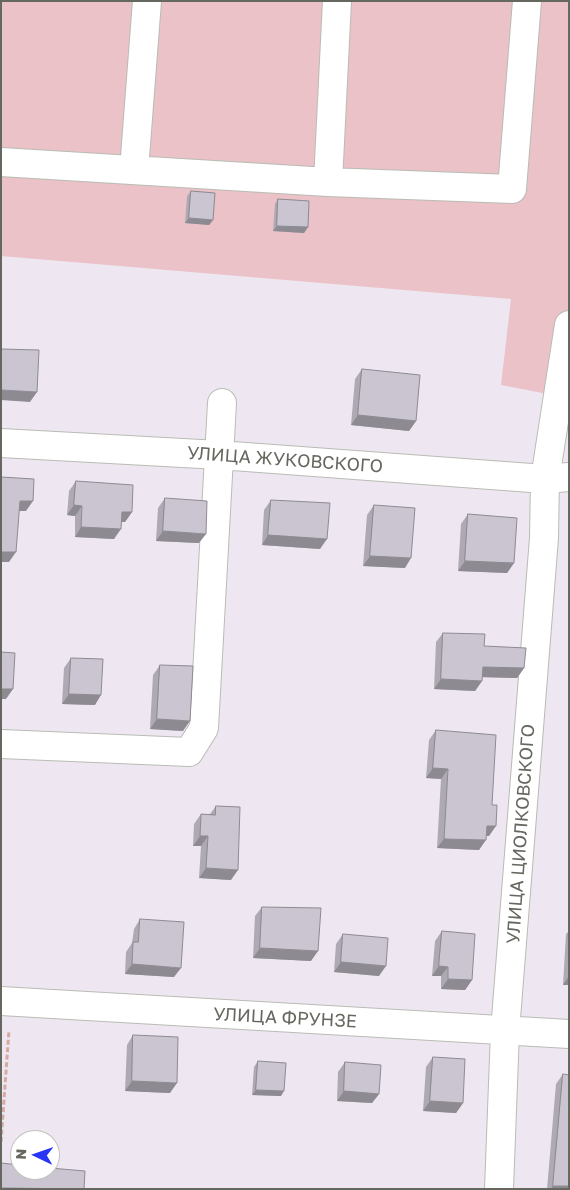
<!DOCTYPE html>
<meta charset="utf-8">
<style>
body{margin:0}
#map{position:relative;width:570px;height:1190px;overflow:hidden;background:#eee7f1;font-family:"Golos Text",sans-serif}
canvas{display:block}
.frame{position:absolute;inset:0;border:2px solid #64685e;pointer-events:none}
.north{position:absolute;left:10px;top:1130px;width:50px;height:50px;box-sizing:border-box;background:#fff;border:1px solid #c1c3bf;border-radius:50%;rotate:273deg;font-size:14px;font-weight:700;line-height:20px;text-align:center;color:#64685e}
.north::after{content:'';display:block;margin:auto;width:18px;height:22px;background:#2834f6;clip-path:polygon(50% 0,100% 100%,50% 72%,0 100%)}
</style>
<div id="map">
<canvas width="570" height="1190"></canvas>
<div class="frame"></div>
<div class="north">N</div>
</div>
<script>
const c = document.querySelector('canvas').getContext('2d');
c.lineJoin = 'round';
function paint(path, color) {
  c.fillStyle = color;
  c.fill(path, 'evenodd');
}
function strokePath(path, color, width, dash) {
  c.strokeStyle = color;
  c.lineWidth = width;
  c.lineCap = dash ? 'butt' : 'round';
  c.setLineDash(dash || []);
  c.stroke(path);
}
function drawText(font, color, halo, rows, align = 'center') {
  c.font = font + ' "Golos Text",sans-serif';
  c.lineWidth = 4;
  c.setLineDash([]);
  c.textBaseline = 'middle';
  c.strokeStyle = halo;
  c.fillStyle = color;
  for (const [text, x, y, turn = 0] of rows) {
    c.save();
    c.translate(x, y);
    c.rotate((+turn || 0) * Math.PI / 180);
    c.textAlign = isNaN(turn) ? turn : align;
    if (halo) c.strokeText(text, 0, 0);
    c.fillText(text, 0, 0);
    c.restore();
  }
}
paint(new Path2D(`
 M 1,1 L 569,1 L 569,398 L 501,385 L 511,299 L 1,256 Z`), '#eac2c8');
const minor = new Path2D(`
 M 1,162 L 328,182 L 512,189 L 527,1
 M 134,170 L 147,1
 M 328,182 L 337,1
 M 1,443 L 219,455 L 545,479 L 569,477
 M 1,744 L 189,752 L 204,728 L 222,403
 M 1,1001 L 569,1034
 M 499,1189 L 505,1031 L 544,538 L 545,479 L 569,325`);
strokePath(minor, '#b9bcb4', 30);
strokePath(new Path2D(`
 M 1,1142 L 9,1030`), '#d8a9a1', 3, [5, 2.5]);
strokePath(minor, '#fff', 28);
paint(new Path2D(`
 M 191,191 L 213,220 L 209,225 L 185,223 L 187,196 Z
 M 278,199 L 308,227 L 304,233 L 273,231 L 275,204 Z
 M 362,369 L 416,421 L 409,431 L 351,425 L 355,379 Z
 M 76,481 L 132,512 L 125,522 L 121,522 L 114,539 L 75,537 L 75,516 L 67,515 L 69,491 Z
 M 165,498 L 199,543 L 156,541 L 158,508 Z
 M 271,500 L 320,549 L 262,545 L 264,510 Z
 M 374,505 L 405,568 L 363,566 L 367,515 Z
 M 468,514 L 514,563 L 507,573 L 458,571 L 461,524 Z
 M 443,633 L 524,668 L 517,678 L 482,677 L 482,681 L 475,691 L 434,689 L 436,642 Z
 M 71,658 L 95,705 L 62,704 L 64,668 Z
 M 160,665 L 183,731 L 150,729 L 153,675 Z
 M 436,730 L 489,836 L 486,836 L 479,850 L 437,848 L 441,779 L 426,778 L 429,740 Z
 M 216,806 L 231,880 L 199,878 L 201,846 L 193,846 L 194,824 L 201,814 L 210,814 Z
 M 262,907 L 311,961 L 253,958 L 255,916 Z
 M 140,919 L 174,977 L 125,974 L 126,952 L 132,943 L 134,929 Z
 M 442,931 L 472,980 L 465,990 L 441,989 L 441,976 L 432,976 L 435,941 Z
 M 569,931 L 569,985 L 563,985 L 566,934 Z
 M 343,934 L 379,976 L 334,972 L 336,944 Z
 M 133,1035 L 170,1093 L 125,1091 L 127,1045 Z
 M 433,1057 L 463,1103 L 456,1113 L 423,1111 L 426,1067 Z
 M 258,1061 L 281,1096 L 252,1095 L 254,1067 Z
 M 345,1062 L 379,1094 L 372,1103 L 337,1101 L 338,1072 Z
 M 563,1074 L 569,1189 L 547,1189 L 556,1084 Z`), '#aea9b3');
paint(new Path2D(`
 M 189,218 L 213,220 L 209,225 L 185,223 Z
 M 277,226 L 308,227 L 304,233 L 273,231 Z
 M 1,390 L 37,392 L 30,402 L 1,400 Z
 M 358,415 L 416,421 L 409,431 L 351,425 Z
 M 20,501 L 33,501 L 26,511 L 13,511 Z
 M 74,505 L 82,506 L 75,516 L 67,515 Z
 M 122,512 L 132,512 L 125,522 L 115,522 Z
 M 81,527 L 121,529 L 114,539 L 75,537 Z
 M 163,531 L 206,534 L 199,543 L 156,541 Z
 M 268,535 L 327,539 L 320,549 L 262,545 Z
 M 1,552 L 16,552 L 9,562 L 1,562 Z
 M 370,556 L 411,558 L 405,568 L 363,566 Z
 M 465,561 L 514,563 L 507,573 L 458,571 Z
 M 483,667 L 524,668 L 517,678 L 476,677 Z
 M 441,679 L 482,681 L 475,691 L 434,689 Z
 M 1,689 L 13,689 L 6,699 L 1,699 Z
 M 69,694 L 101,695 L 95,705 L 62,704 Z
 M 157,719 L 190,721 L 183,731 L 150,729 Z
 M 433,768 L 448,769 L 441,779 L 426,778 Z
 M 487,826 L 496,826 L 489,836 L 480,836 Z
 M 200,836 L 208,836 L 201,846 L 193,846 Z
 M 444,839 L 486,840 L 479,850 L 437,848 Z
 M 206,868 L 238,870 L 231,880 L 199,878 Z
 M 260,948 L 318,951 L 311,961 L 253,958 Z
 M 341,962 L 386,966 L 379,976 L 334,972 Z
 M 132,964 L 181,968 L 174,977 L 125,974 Z
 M 439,966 L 448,967 L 441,976 L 432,976 Z
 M 569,976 L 569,985 L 563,985 Z
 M 448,979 L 472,980 L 465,990 L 441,989 Z
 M 132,1081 L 177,1083 L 170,1093 L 125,1091 Z
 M 256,1090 L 284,1091 L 281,1096 L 252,1095 Z
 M 344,1091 L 379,1094 L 372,1103 L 337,1101 Z
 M 430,1101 L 463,1103 L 456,1113 L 423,1111 Z
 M 553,1186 L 569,1186 L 569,1189 L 551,1189 Z`), '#8d8a92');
const building = new Path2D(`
 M 191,191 L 215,193 L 213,220 L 189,218 Z
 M 278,199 L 309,201 L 308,227 L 277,226 Z
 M 1,349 L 39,350 L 37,392 L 1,390 Z
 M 362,369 L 420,375 L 416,421 L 358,415 Z
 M 1,477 L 34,479 L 33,501 L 20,501 L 16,552 L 1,552 Z
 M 76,481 L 133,485 L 132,512 L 122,512 L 121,529 L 81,527 L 82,506 L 74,505 Z
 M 165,498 L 207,501 L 206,534 L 163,531 Z
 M 271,500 L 330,503 L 327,539 L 268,535 Z
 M 374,505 L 415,508 L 411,558 L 370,556 Z
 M 468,514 L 517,518 L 514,563 L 465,561 Z
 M 443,633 L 485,634 L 484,646 L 526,648 L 524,668 L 483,667 L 482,681 L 441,679 Z
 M 1,652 L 15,653 L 13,689 L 1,689 Z
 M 71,658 L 103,659 L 101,695 L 69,694 Z
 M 160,665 L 193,666 L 190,721 L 157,719 Z
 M 436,730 L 496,735 L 492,805 L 497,805 L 496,826 L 487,826 L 486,840 L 444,839 L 448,769 L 433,768 Z
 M 216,806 L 240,807 L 238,870 L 206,868 L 208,836 L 200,836 L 201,814 L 215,815 Z
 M 262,907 L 321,908 L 318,951 L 260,948 Z
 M 140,919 L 184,922 L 181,968 L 132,964 L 133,942 L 138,942 Z
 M 442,931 L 475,934 L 472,980 L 448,979 L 448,967 L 439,966 Z
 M 343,934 L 388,938 L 386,966 L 341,962 Z
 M 133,1035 L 178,1037 L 177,1083 L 132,1081 Z
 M 433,1057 L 465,1059 L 463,1103 L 430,1101 Z
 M 258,1061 L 286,1063 L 284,1091 L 256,1090 Z
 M 345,1062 L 381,1065 L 379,1094 L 344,1091 Z
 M 563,1074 L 569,1075 L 569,1186 L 553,1186 Z
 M 1,1163 L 20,1165 L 20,1170 L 50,1170 L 50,1168 L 85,1171 L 84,1189 L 1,1188 Z`);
paint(building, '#cac5d0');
strokePath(building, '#8d8a92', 1);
drawText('18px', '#64685e', '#fff', [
 ["УЛИЦА ЖУКОВСКОГО",285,460,4],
 ["УЛИЦА ЦИОЛКОВСКОГО",521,834,-86],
 ["УЛИЦА ФРУНЗЕ",285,1018,3]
]);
</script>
